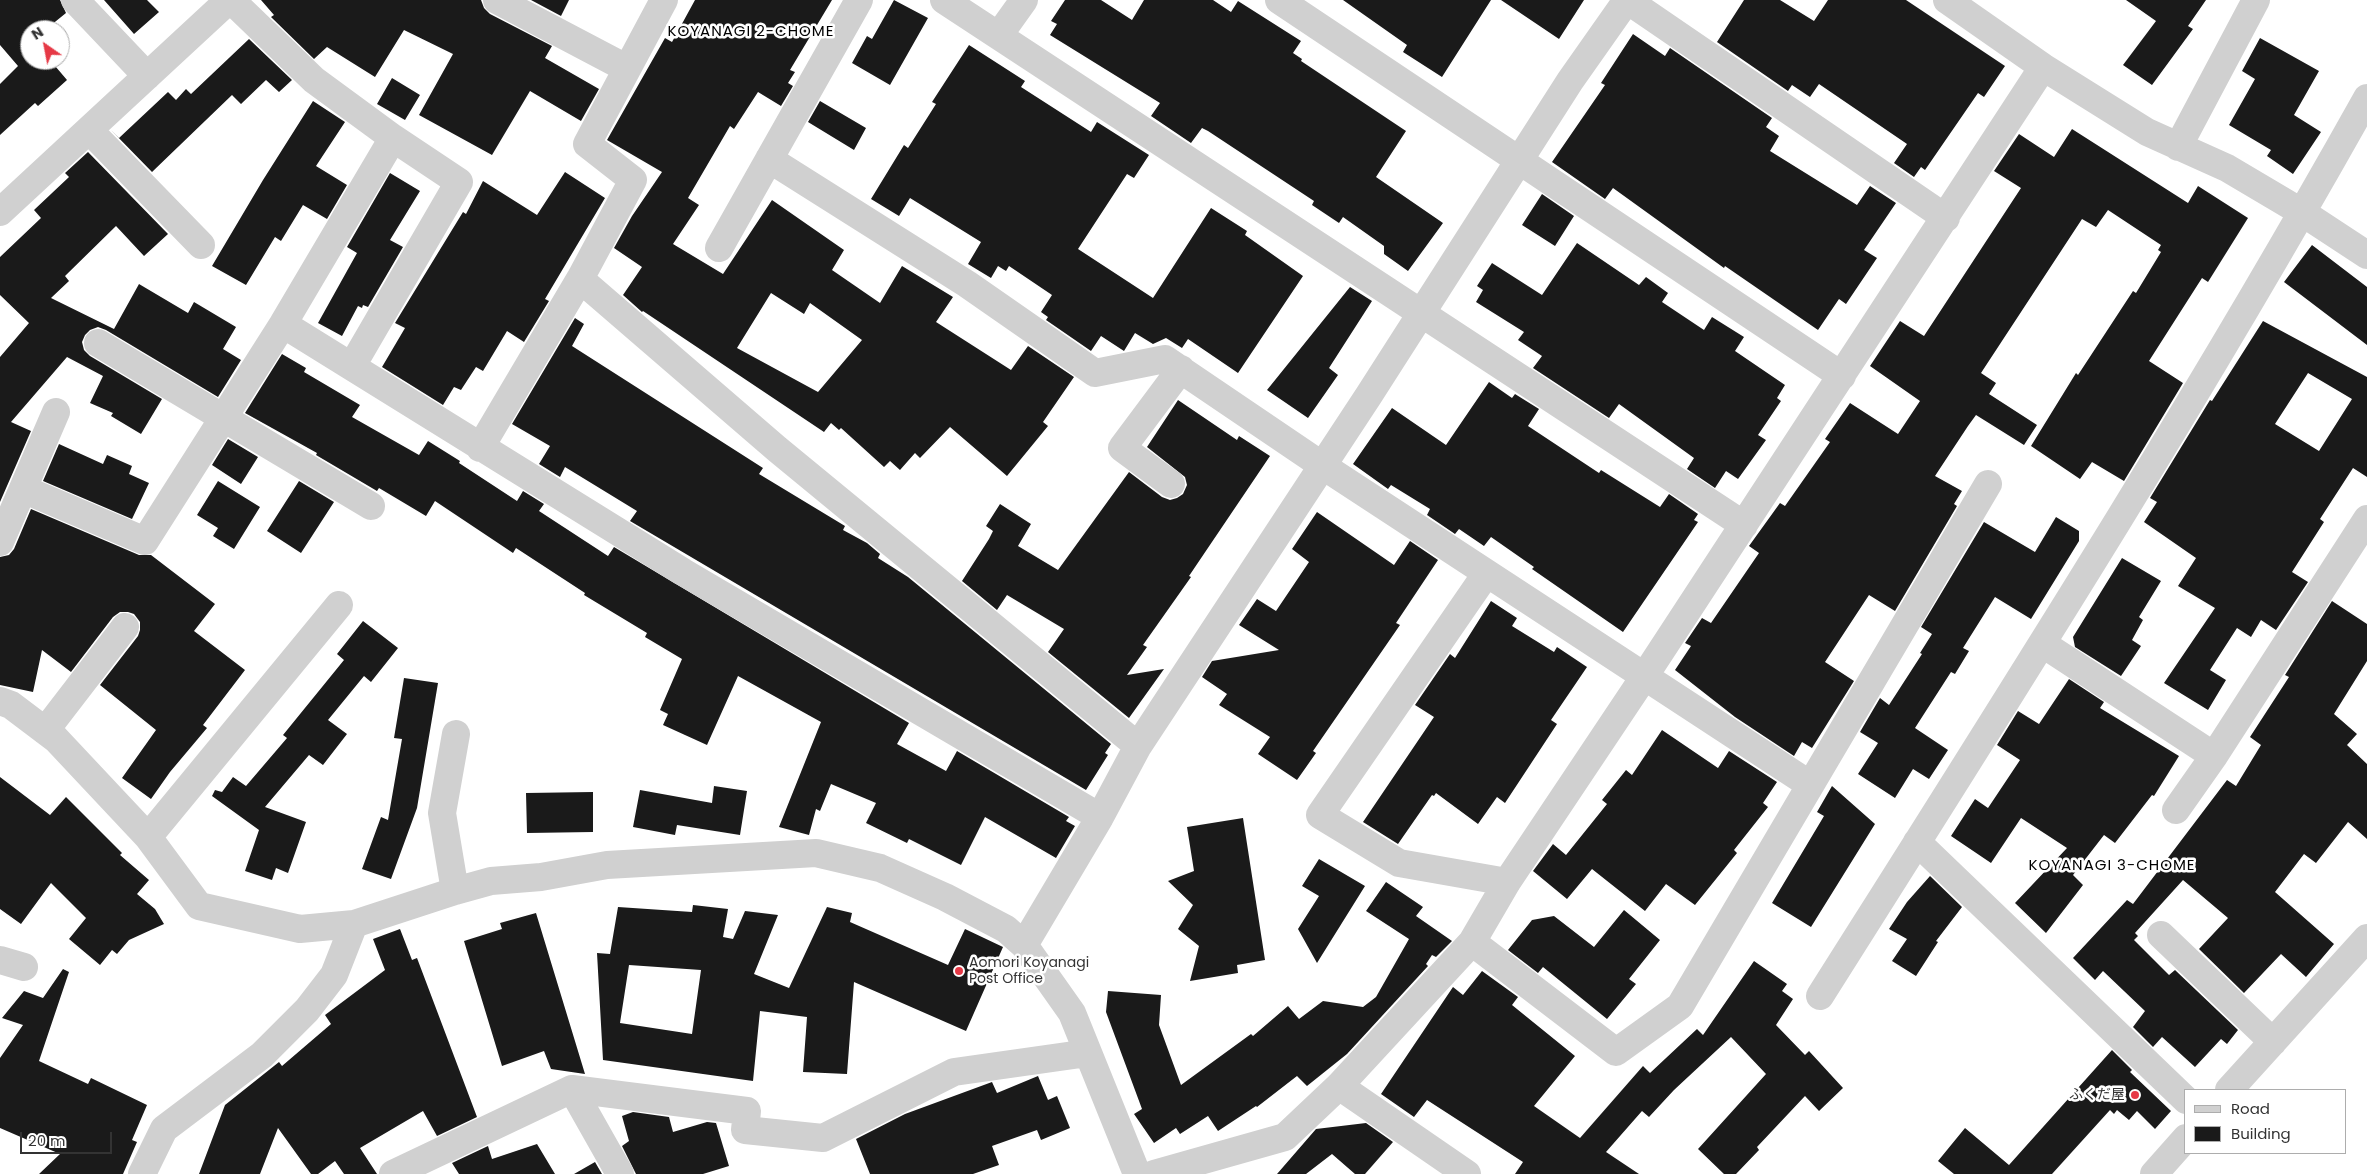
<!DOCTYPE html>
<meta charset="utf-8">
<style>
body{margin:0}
#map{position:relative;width:2367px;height:1174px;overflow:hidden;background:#fff;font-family:Poppins,sans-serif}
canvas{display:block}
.legend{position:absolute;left:2184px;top:1089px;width:162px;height:65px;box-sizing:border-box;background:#fff;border:1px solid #adadad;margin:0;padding:6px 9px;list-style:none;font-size:15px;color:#333}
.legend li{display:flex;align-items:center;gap:10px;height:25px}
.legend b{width:25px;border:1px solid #adadad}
.north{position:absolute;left:20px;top:20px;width:50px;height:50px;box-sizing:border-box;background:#fff;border:1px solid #adadad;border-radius:50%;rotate:327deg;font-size:14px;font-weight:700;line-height:20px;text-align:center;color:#333}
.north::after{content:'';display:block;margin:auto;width:18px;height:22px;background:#e63946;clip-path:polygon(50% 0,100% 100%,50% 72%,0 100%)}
.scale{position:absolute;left:20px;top:1132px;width:92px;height:22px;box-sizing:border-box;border:2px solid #333;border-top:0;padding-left:6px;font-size:15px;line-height:18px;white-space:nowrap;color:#333;-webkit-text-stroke:4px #fff;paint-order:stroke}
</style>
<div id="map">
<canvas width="2367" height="1174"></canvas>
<ul class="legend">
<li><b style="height:6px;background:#d0d0d0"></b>Road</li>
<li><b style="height:14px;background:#1a1a1a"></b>Building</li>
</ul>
<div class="north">N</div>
<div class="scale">20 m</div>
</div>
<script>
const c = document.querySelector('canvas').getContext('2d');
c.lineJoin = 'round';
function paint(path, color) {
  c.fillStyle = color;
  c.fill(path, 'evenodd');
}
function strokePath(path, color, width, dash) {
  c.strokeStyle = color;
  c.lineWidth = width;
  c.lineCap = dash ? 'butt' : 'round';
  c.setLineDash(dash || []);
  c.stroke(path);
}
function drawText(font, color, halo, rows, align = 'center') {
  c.font = font + ' Poppins,"Noto Sans JP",sans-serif';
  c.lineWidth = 5;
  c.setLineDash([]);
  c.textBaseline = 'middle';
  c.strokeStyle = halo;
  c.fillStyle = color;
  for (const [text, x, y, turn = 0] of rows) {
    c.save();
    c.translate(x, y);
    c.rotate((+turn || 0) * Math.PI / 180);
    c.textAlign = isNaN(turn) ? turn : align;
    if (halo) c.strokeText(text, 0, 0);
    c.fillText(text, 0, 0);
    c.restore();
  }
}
paint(new Path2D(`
 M 0,0 L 60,0 L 66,13 L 45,30 L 30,30 L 30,60 L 50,60 L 67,80 L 38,106 L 35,103 L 0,135 L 0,84 L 18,66 L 0,45 Z
 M 104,0 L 147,0 L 159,12 L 134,34 Z
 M 261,0 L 481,0 L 484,8 L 490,14 L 552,46 L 545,58 L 599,89 L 581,121 L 530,91 L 492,155 L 419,115 L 453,54 L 404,30 L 375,77 L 327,47 L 314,59 L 271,17 L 274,15 Z
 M 531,0 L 569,0 L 561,16 Z
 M 695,0 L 832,0 L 790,70 L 795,72 L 788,83 L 793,86 L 781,106 L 758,92 L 734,129 L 730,126 L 688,198 L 699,205 L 673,244 L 723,274 L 772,200 L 844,250 L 832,270 L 880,303 L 902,266 L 953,297 L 936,322 L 1011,370 L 1028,346 L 1074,377 L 1043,422 L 1048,426 L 1007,476 L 950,427 L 920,458 L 915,453 L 900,470 L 890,461 L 884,467 L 841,428 L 839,430 L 831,423 L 824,432 L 643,311 L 642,312 L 623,295 L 642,267 L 614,248 L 632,216 L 662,172 L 607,140 L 665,38 L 672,42 ZM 771,293 L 804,314 L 810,303 L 862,340 L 818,392 L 737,348 Z
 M 894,0 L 928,18 L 890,85 L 852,63 L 867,36 L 872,39 Z
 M 1065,0 L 1101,0 L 1132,20 L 1144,0 L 1213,0 L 1231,12 L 1238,1 L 1301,41 L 1293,53 L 1302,59 L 1301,61 L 1406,131 L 1376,177 L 1443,223 L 1408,271 L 1384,254 L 1384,246 L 1343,217 L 1339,223 L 1312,205 L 1314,201 L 1208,131 L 1202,128 L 1191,143 L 1151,116 L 1160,103 L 1050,35 L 1057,24 L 1051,21 Z
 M 1343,0 L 1491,0 L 1442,77 L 1403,52 L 1407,45 Z
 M 1501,0 L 1584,0 L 1559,39 Z
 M 1744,0 L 1780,0 L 1814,21 L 1828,0 L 1906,0 L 2005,66 L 1984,97 L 1978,93 L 1925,170 L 1921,167 L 1914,177 L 1894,163 L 1907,144 L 1819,84 L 1810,97 L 1792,85 L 1788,91 L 1717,42 Z
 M 2126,0 L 2206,0 L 2188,26 L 2193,29 L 2152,85 L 2123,65 L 2156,21 Z
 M 1633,34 L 1665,56 L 1670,48 L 1772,118 L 1766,127 L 1779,136 L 1770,151 L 1857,205 L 1870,186 L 1896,203 L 1864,250 L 1877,258 L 1846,304 L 1839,299 L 1818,330 L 1725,266 L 1724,268 L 1613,188 L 1605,199 L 1552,162 L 1605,85 L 1601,83 Z
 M 2260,38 L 2319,71 L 2294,115 L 2321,132 L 2293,174 L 2267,156 L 2271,150 L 2229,125 L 2255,79 L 2242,71 Z
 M 249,39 L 292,80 L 279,92 L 266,80 L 241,104 L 232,95 L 152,172 L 111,130 L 119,138 L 168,92 L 176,100 L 186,89 L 191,94 Z
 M 969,45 L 1025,81 L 1021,87 L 1091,132 L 1097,122 L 1149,155 L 1134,178 L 1127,174 L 1078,249 L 1153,298 L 1211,208 L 1247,231 L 1245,235 L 1303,276 L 1238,373 L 1188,339 L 1182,348 L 1166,338 L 1153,344 L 1135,333 L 1124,351 L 1101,336 L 1091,351 L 1046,320 L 1048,317 L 1041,312 L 1052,295 L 1009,266 L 1006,271 L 998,266 L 991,278 L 968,264 L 981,242 L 910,198 L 899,216 L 871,199 L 904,145 L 908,148 L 936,104 L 932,102 Z
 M 392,78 L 420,95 L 405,120 L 377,104 Z
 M 313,101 L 345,122 L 316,166 L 347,185 L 327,219 L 303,205 L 281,241 L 275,237 L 246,285 L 212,266 L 263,180 Z
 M 820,101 L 866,128 L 854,150 L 808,122 Z
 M 2072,129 L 2188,203 L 2198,186 L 2248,218 L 2208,282 L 2202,278 L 2149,361 L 2183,383 L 2124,481 L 2092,462 L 2080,479 L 2031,446 L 2076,373 L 2078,375 L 2133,291 L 2136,293 L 2161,252 L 2158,250 L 2161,245 L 2108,210 L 2096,227 L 2082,219 L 1981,373 L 1996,383 L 1989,394 L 2037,425 L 2024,445 L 1976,415 L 1968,426 L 1935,476 L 1962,491 L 1954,504 L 1957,506 L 1895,611 L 1869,595 L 1825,662 L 1854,681 L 1812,748 L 1802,742 L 1794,756 L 1735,717 L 1675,670 L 1691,646 L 1685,643 L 1702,618 L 1711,623 L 1759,553 L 1749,546 L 1780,503 L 1785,506 L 1830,442 L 1825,439 L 1850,403 L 1898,434 L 1920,401 L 1870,366 L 1900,321 L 1924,336 L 2021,188 L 1994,171 L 2019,134 L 2054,157 Z
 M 88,152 L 168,234 L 144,256 L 116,226 L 65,276 L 69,281 L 51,298 L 114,329 L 139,284 L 188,313 L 194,302 L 236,327 L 223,349 L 241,360 L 218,397 L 106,330 L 98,327 L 90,330 L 85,335 L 82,342 L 84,350 L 90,356 L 162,399 L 141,434 L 111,416 L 113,413 L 90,403 L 103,376 L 67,357 L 11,422 L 31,431 L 0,502 L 0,357 L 29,323 L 0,295 L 0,257 L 41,218 L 34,210 L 69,177 L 65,173 Z
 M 565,172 L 605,198 L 545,299 L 549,301 L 524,342 L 507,331 L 483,371 L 476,367 L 461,390 L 454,387 L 443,405 L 382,367 L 405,328 L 395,323 L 463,212 L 466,214 L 483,181 L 537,215 Z
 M 390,173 L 420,191 L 390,240 L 403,247 L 368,307 L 363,305 L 362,308 L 358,306 L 342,336 L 318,323 L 357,253 L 347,247 Z
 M 1542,194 L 1574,216 L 1555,246 L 1522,225 Z
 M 1577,243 L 1639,285 L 1646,277 L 1668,293 L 1662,302 L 1704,330 L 1712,317 L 1744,337 L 1735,351 L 1785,385 L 1777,398 L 1781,401 L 1758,435 L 1766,440 L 1738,479 L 1726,471 L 1715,488 L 1687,469 L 1694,458 L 1619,404 L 1609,418 L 1533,368 L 1542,356 L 1518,340 L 1524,332 L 1476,302 L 1483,290 L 1477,286 L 1492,263 L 1542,295 Z
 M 2312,245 L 2367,287 L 2367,345 L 2284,282 Z
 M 1350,287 L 1372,301 L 1329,368 L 1338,375 L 1308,418 L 1267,390 Z
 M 575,318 L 584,324 L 572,346 L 763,468 L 759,474 L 845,526 L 843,530 L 867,543 L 880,554 L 878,558 L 908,577 L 1111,744 L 1105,753 L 1108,755 L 1086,790 L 630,521 L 637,511 L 565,467 L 560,477 L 539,464 L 550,446 L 512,424 Z
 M 2263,321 L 2367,377 L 2367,477 L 2353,468 L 2320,519 L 2324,522 L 2292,572 L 2308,582 L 2276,630 L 2261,620 L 2251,637 L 2237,628 L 2210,670 L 2226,680 L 2208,710 L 2164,683 L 2215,608 L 2178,586 L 2196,558 L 2144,522 L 2157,502 L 2150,498 L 2210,400 L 2212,401 ZM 2308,373 L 2352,399 L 2319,451 L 2275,424 Z
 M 282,354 L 306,368 L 304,372 L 360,405 L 352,417 L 419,455 L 428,441 L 460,461 L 459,463 L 517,501 L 523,491 L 544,504 L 539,511 L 608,556 L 614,547 L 909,723 L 897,744 L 946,771 L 957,751 L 1069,817 L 1066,821 L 1075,826 L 1056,858 L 985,817 L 961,865 L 909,839 L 907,843 L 866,823 L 876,803 L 831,784 L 820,811 L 816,809 L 809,835 L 779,827 L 821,722 L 738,676 L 707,745 L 663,725 L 668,714 L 660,710 L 682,659 L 645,637 L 647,633 L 584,595 L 585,593 L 516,548 L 513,553 L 435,501 L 426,516 L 379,488 L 377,491 L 316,455 L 317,453 L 245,413 Z
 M 1489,382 L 1512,398 L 1515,394 L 1539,409 L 1528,426 L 1599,473 L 1601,470 L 1660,507 L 1669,494 L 1698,514 L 1694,520 L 1698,522 L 1623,632 L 1532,569 L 1534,567 L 1491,537 L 1484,546 L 1459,529 L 1455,534 L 1427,515 L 1430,509 L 1391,485 L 1388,489 L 1353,464 L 1392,408 L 1446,445 Z
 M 1178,400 L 1237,440 L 1239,436 L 1270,456 L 1189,576 L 1191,577 L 1143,645 L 1147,647 L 1127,675 L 1164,669 L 1129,718 L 1048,652 L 1064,629 L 1007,595 L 997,610 L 962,581 L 989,539 L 993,531 L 986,526 L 1000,504 L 1031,524 L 1018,546 L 1058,570 L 1129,472 L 1162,497 L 1170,500 L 1177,498 L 1183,494 L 1187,485 L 1185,477 L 1147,447 Z
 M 228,439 L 258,457 L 241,484 L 212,465 Z
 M 59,444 L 103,464 L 107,455 L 132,466 L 129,474 L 149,483 L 132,519 L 43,481 Z
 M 218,481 L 260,507 L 234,549 L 213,536 L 218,528 L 197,515 Z
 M 299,481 L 334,502 L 301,553 L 267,531 Z
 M 31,509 L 139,555 L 151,555 L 215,604 L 194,631 L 245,670 L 203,725 L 207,728 L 170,772 L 151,799 L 122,778 L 156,730 L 100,685 L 138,636 L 140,630 L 140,622 L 134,614 L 128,612 L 120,612 L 113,617 L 71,672 L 42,650 L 33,692 L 0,685 L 0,557 L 9,555 L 14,549 Z
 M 1317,512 L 1394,565 L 1410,541 L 1438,560 L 1396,623 L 1400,625 L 1313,751 L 1316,753 L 1297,780 L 1258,754 L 1270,737 L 1219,705 L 1227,694 L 1202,677 L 1212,661 L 1279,650 L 1239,625 L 1257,599 L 1276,611 L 1309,562 L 1292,549 Z
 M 2056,517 L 2079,531 L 2079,541 L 2031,619 L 1995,597 L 1963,648 L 1969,651 L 1955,674 L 1951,672 L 1915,728 L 1948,750 L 1929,779 L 1913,769 L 1895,798 L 1858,774 L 1878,743 L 1860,732 L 1880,698 L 1889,705 L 1922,654 L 1920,653 L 1932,634 L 1921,627 L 1984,522 L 2035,552 Z
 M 2122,558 L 2161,581 L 2139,617 L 2143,620 L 2132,640 L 2141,646 L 2121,676 L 2075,647 L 2073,637 Z
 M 1491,601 L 1517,618 L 1512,626 L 1554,652 L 1557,647 L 1587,667 L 1551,720 L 1557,724 L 1505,803 L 1497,797 L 1478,824 L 1436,793 L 1434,796 L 1432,795 L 1398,844 L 1363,822 L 1434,717 L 1415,705 L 1450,654 L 1455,658 Z
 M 2332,601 L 2367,624 L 2367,661 L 2334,714 L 2357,734 L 2347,745 L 2367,764 L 2367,839 L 2348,822 L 2316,863 L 2304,854 L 2275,892 L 2334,944 L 2306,977 L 2281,954 L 2244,993 L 2199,949 L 2228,918 L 2183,880 L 2135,933 L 2138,936 L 2134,940 L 2169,975 L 2175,970 L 2238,1030 L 2227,1044 L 2221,1039 L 2195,1067 L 2162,1037 L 2153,1047 L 2133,1027 L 2145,1011 L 2103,971 L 2095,980 L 2073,958 L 2127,900 L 2133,904 L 2227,780 L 2236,786 L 2261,745 L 2250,737 L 2289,677 L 2285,675 Z
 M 363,621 L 398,648 L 371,682 L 364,676 L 328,720 L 347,734 L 323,765 L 309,755 L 265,807 L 306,822 L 288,873 L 276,868 L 272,880 L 245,871 L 259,830 L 212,796 L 215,790 L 222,792 L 233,777 L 246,786 L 287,738 L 283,735 L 344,660 L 337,654 Z
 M 404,678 L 438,683 L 417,808 L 391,879 L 362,869 L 381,817 L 388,820 L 402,739 L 394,738 Z
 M 2069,679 L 2104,702 L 2100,708 L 2179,756 L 2154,796 L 2152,795 L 2115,843 L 2104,835 L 2073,875 L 2083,885 L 2046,933 L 2015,903 L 2067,848 L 2021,818 L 1991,863 L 1951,836 L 1975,799 L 1988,808 L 2020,760 L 1997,745 L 2018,711 L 2039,724 Z
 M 1662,730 L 1718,768 L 1729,751 L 1777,782 L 1763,803 L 1768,807 L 1734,850 L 1737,853 L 1695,905 L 1666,884 L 1645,911 L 1592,869 L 1567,899 L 1533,871 L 1553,844 L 1566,855 L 1607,804 L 1602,800 L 1626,770 L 1632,775 Z
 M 0,777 L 50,815 L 66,797 L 122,853 L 120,855 L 149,880 L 137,894 L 155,909 L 164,924 L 129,940 L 117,954 L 112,950 L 100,965 L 69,939 L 86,918 L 51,883 L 21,924 L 0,909 Z
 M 714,786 L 747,791 L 740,835 L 677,825 L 675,835 L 633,827 L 640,790 L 712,803 Z
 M 1832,786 L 1875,824 L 1811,927 L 1772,903 L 1824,816 L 1817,812 Z
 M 593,792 L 593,832 L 527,833 L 526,793 Z
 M 1243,818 L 1265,960 L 1237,965 L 1238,973 L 1190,981 L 1199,946 L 1178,929 L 1193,905 L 1168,881 L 1194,871 L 1187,827 Z
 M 1319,859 L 1365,886 L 1317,963 L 1298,929 L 1319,896 L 1302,886 Z
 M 1930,876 L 1962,907 L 1936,941 L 1938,942 L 1916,976 L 1892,961 L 1907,939 L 1889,929 L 1907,902 Z
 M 1386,882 L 1423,907 L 1416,916 L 1452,941 L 1436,957 L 1432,955 L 1426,964 L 1428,966 L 1347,1054 L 1307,1086 L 1297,1076 L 1257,1107 L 1256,1106 L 1218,1131 L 1208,1116 L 1180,1134 L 1176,1128 L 1154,1143 L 1134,1114 L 1142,1109 L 1106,1012 L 1108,991 L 1161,995 L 1159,1025 L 1181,1085 L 1251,1034 L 1253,1036 L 1288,1006 L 1299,1019 L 1323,1001 L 1363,1007 L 1376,997 L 1409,939 L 1366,911 Z
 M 693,905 L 728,909 L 723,937 L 733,939 L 745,911 L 778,915 L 754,974 L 789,988 L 827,907 L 852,913 L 850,922 L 948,965 L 965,929 L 1003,947 L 966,1031 L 854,982 L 847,1074 L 803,1072 L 807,1017 L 760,1011 L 753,1081 L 603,1060 L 597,953 L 610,954 L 618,907 L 692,912 ZM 629,965 L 701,970 L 692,1034 L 620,1023 Z
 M 1624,910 L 1660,940 L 1629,979 L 1636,984 L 1607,1019 L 1543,967 L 1538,973 L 1508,950 L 1532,920 L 1554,916 L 1594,947 Z
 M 536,913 L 585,1074 L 551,1069 L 544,1051 L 502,1066 L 464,941 L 502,929 L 500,923 Z
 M 400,929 L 412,960 L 417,958 L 477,1117 L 437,1136 L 423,1111 L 360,1148 L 377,1174 L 344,1174 L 335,1161 L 318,1174 L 311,1174 L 278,1128 L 260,1174 L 199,1174 L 225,1105 L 279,1062 L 282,1066 L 331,1024 L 325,1015 L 385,970 L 373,939 Z
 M 1754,961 L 1787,984 L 1782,991 L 1793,999 L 1776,1025 L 1805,1055 L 1809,1051 L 1843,1088 L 1819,1111 L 1805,1096 L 1757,1147 L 1759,1150 L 1736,1174 L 1724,1174 L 1698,1149 L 1766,1074 L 1731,1037 L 1674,1090 L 1649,1117 L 1642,1111 L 1606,1152 L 1639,1174 L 1515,1174 L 1523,1162 L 1427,1100 L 1414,1117 L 1381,1094 L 1453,987 L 1463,995 L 1482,971 L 1518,997 L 1512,1005 L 1575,1056 L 1534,1106 L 1580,1138 L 1643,1066 L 1650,1073 L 1697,1029 L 1703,1035 Z
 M 63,969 L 69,972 L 39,1061 L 88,1084 L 91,1078 L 147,1105 L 132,1140 L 137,1142 L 123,1174 L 39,1174 L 60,1154 L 0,1128 L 0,1058 L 23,1025 L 2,1018 L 24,991 L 43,998 Z
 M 2112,1050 L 2132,1070 L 2130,1072 L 2171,1111 L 2155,1129 L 2137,1111 L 2129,1120 L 2117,1110 L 2114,1114 L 2110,1110 L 2052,1174 L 1954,1174 L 1938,1161 L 1965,1128 L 2009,1165 Z
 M 1038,1076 L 1048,1100 L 1057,1096 L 1070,1128 L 1041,1140 L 1037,1130 L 992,1146 L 999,1165 L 973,1174 L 870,1174 L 856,1139 L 905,1114 L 992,1082 L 997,1093 Z
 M 633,1112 L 669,1117 L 673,1132 L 707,1122 L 716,1123 L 729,1166 L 703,1174 L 636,1174 L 622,1146 L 629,1141 L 622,1116 Z
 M 1366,1123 L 1393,1142 L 1365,1174 L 1355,1174 L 1332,1154 L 1306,1174 L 1277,1174 L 1316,1129 Z
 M 537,1144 L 555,1174 L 459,1174 L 452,1163 L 488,1146 L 492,1159 Z
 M 595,1162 L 602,1174 L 574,1174 Z`), '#1a1a1a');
strokePath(new Path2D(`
 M 75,0 L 147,76
 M 231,0 L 314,80 L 393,138 L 459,182 L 352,366
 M 497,0 L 626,68
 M 944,0 L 1744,525
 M 1279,0 L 1842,376
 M 1627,0 L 1946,218
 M 1947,0 L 2043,67 L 2147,132 L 2227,168 L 2303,213 L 2367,255
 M 999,35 L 1024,0
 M 90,131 L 201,245
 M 2178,147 L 2256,0
 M 769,159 L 967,284 L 1095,373 L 1165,359 L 1323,466 L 1809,784
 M 0,212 L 229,0
 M 719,248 L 859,0
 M 580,279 L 777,449 L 1138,746
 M 283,324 L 683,572 L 1100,817
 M 98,343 L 371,506
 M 480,448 L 580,279 L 633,180 L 587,144 L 664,0
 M 1171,484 L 1122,448 L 1181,369
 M 23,489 L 145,541 L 283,324 L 393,138
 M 0,542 L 56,412
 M 1486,574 L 1320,815 L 1399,863 L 1507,882
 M 2043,644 L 2214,756
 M 0,701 L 11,705 L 56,739 L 148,837 L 199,906 L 300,929 L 354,924 L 455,891 L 491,881 L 541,877 L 607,865 L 816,853 L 880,868 L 945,897 L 1006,929 L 1024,945 L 1072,1013 L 1137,1174
 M 45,731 L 125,627
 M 2176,810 L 2214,756 L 2367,519
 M 148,837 L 339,605
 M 1917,842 L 2186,1100
 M 455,891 L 442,813 L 456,734
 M 2161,935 L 2273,1042
 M 1472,942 L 1616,1052 L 1680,1006 L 1988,484
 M 1024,945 L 1100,817 L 1138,746 L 1369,395 L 1570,81 L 1627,0
 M 0,960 L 24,967
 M 1820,996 C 2007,700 2196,404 2367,98
 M 1339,1086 L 1467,1174
 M 572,1089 L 620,1174
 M 2229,1090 L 2367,938
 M 142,1174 L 164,1129 L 262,1055 L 307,1010 L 334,975 L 354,924
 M 393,1174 L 572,1089 L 747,1111 L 745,1130 L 823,1138 L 954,1072 L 1088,1053
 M 1154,1174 L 1285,1137 L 1339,1086 L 1472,942 L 1507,882 L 1644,677 L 2043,67
 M 2154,1174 L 2186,1138`), '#d0d0d0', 28);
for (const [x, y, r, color] of [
 [959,971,5,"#e63946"],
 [2135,1095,5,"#e63946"]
]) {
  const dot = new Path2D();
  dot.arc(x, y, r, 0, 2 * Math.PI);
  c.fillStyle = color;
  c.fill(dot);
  strokePath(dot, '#fff', 2);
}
drawText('14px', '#333', '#fff', [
 ["Aomori Koyanagi",969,963],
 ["Post Office",969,979],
 ["ふくだ屋",2125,1095,"right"]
], 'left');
c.letterSpacing = '1px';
drawText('15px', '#000', '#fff', [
 ["KOYANAGI 2-CHOME",751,32],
 ["KOYANAGI 3-CHOME",2112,866]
]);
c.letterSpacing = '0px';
</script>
